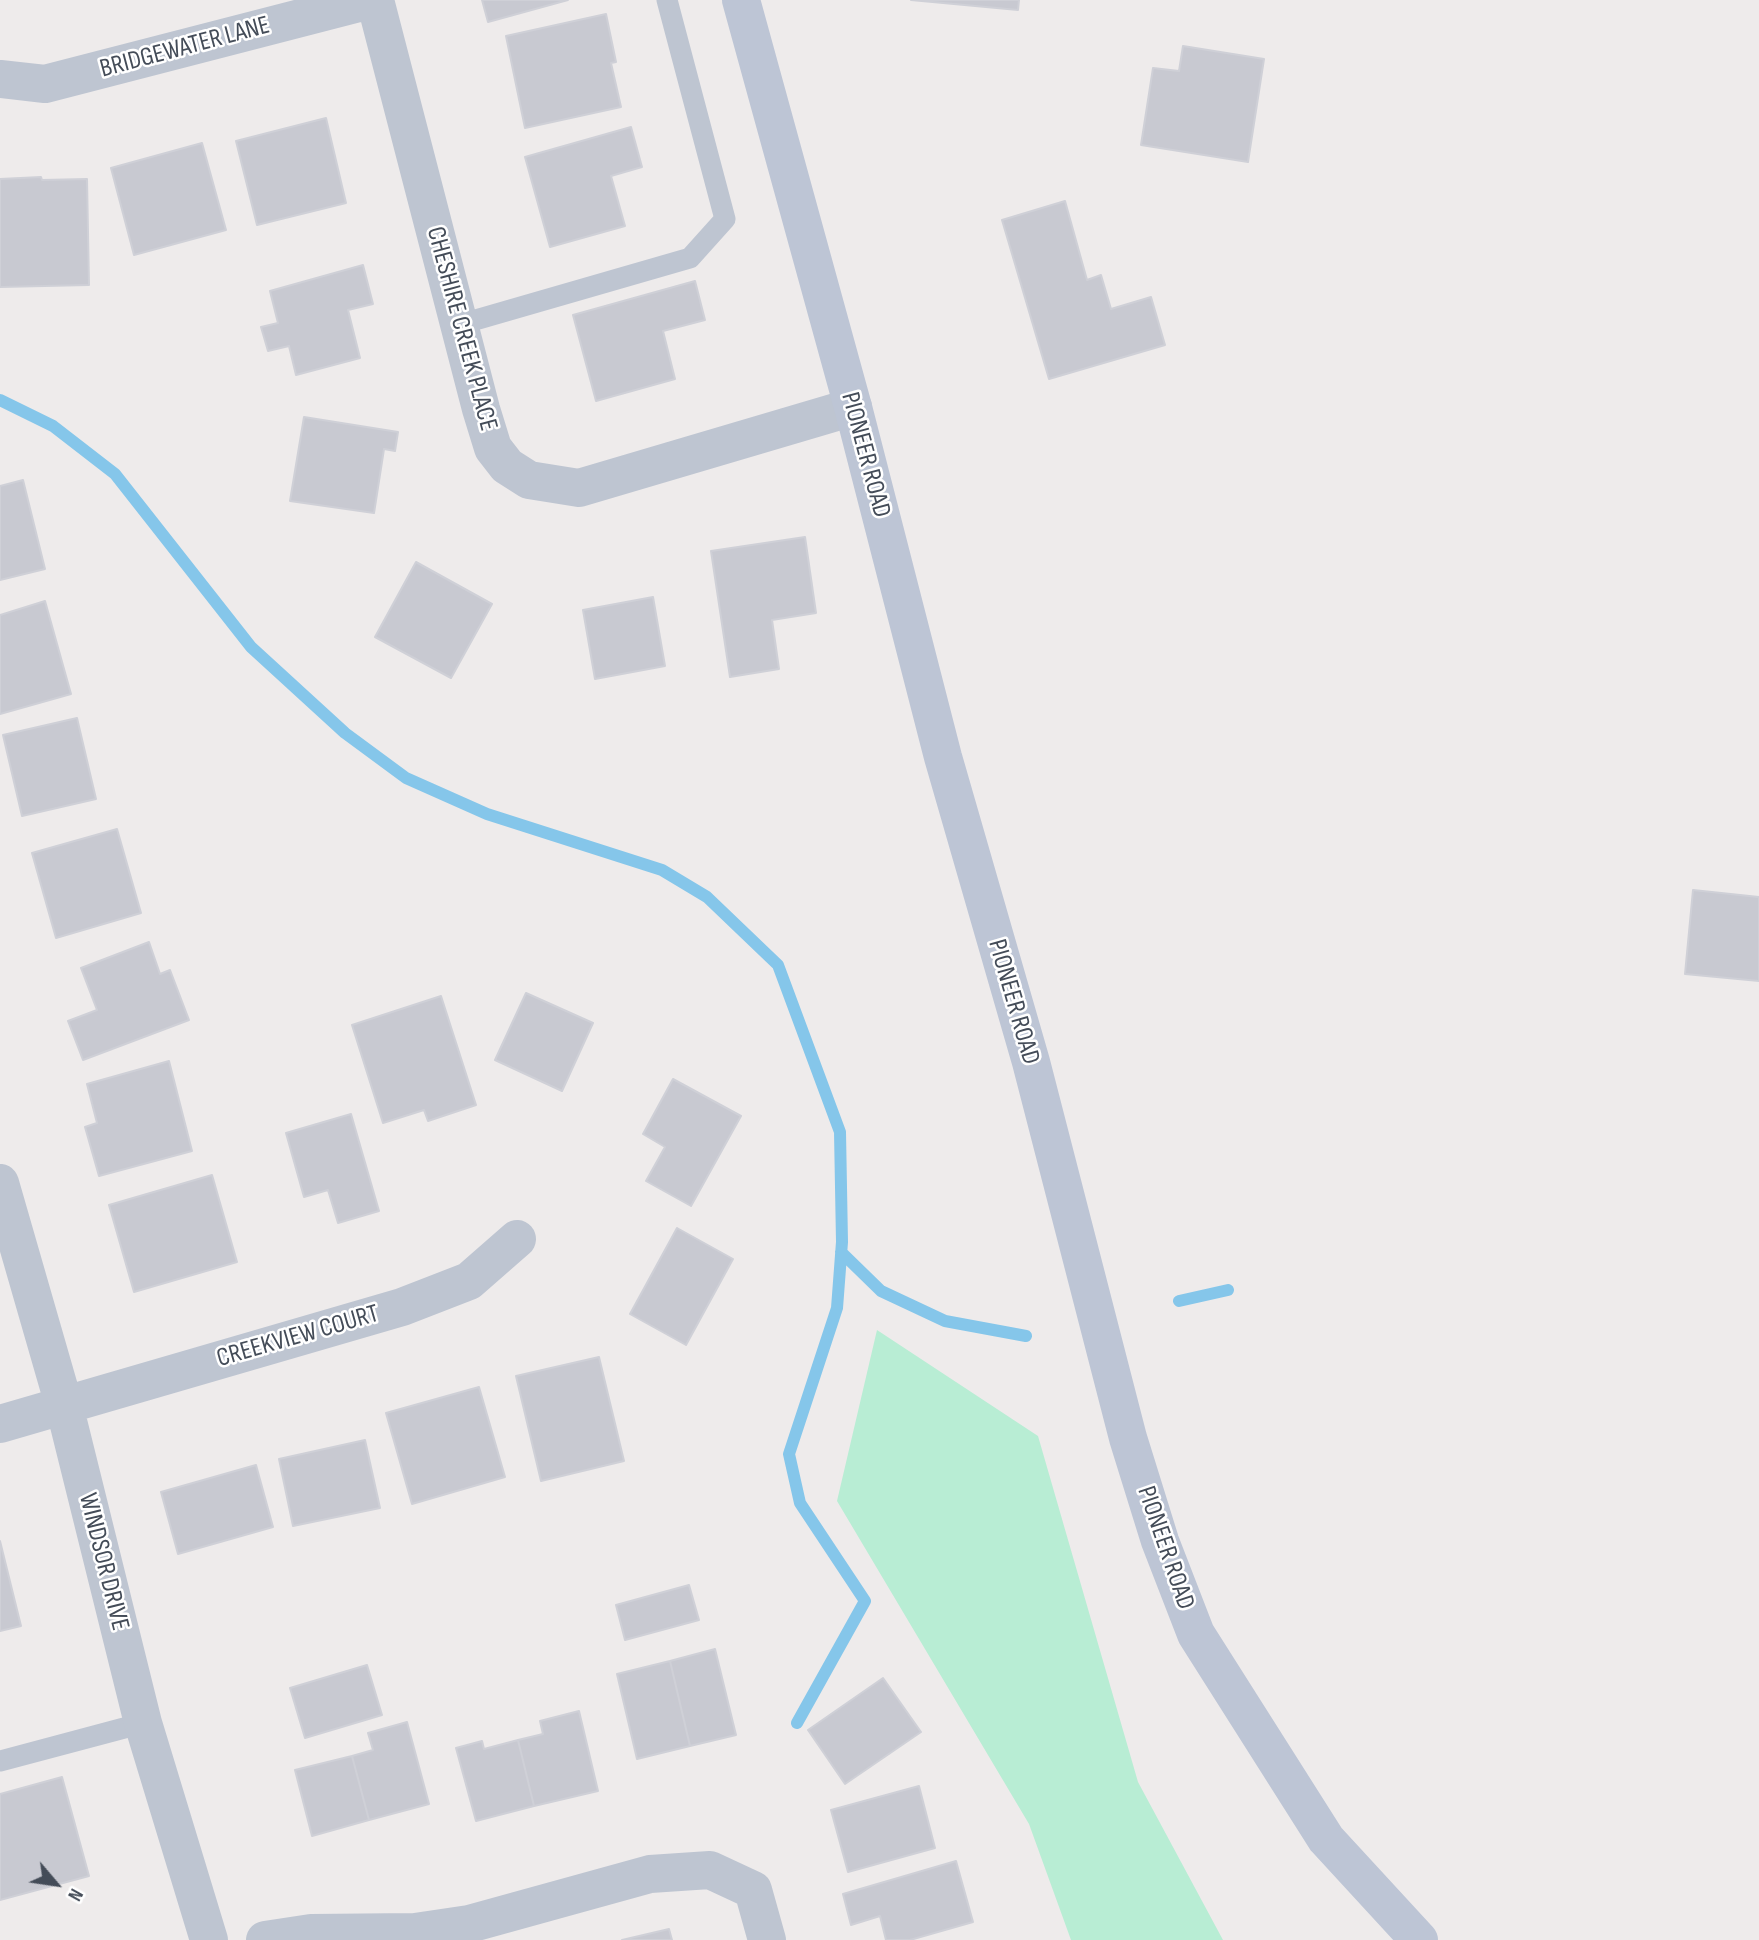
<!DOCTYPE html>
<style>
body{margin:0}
#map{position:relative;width:1759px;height:1940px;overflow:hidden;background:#eeebeb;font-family:"Sofia Sans Condensed",sans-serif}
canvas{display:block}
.north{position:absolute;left:21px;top:1849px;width:70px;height:70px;-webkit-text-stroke:5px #fff;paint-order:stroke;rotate:119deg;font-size:19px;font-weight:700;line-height:28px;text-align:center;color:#444c58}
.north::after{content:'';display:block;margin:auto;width:24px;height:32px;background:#444c58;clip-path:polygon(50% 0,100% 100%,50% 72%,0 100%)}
</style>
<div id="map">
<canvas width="1759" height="1940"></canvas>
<div class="north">N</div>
</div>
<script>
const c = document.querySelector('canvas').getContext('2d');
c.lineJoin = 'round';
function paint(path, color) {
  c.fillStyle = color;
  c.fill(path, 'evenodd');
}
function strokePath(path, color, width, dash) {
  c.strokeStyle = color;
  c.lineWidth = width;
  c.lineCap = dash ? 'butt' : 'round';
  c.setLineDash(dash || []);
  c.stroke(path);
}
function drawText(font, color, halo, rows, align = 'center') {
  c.font = font + ' "Sofia Sans Condensed",sans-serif';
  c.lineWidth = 5;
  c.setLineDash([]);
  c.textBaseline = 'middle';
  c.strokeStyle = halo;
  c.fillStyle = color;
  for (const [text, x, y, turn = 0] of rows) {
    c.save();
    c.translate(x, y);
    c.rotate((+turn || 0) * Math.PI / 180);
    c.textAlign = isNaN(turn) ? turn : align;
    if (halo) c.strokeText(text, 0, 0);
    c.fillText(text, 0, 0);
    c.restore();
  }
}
paint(new Path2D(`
 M 877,1330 L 1038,1436 L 1138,1782 L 1223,1940 L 1071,1940 L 1029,1824 L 837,1501 Z`), '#b8edd4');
strokePath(new Path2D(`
 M 0,400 L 53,426 L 115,474 L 251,647 L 345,733 L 406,778 L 487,814 L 662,870 L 707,897 L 778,965 L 840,1132 L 842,1242 L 837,1308 L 789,1454 L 800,1503 L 865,1601 L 797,1723
 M 841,1252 L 881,1291 L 945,1321 L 1026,1336
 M 1179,1301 L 1228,1290`), '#85c6ea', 12);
const building = new Path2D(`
 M 482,0 L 568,0 L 488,22 Z
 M 911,0 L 1019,0 L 1018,10 Z
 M 606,14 L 616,62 L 611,63 L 621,107 L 525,128 L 506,36 Z
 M 1183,46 L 1264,59 L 1248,162 L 1141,145 L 1153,68 L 1179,71 Z
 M 326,118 L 346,203 L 257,225 L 236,141 Z
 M 631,127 L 642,167 L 611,176 L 625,226 L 550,247 L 525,157 Z
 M 202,143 L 226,230 L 134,255 L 111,168 Z
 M 41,177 L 42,180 L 87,179 L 89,285 L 0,287 L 0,179 Z
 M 1065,201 L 1087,280 L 1101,275 L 1111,309 L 1151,297 L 1165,345 L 1049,379 L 1002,220 Z
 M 363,265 L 373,304 L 348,310 L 360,358 L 296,375 L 289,346 L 268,351 L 261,327 L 278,323 L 270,291 Z
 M 695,281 L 705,320 L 663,331 L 675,379 L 596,401 L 573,315 Z
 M 304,417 L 398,432 L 395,451 L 384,449 L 374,513 L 290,501 Z
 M 23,480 L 45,569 L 0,580 L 0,486 Z
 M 805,537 L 816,613 L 772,620 L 779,669 L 730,677 L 711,551 Z
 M 416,562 L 492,604 L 451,678 L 375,637 Z
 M 653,597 L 665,666 L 595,679 L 583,610 Z
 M 45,601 L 71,694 L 0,714 L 0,615 Z
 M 77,718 L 96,799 L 22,816 L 3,735 Z
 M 117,829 L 141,913 L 56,938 L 32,853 Z
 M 1693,890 L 1759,897 L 1759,981 L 1685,974 Z
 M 149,942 L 160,974 L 170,970 L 189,1020 L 83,1060 L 68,1021 L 97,1010 L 81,968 Z
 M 526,993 L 593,1023 L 562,1091 L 495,1060 Z
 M 441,996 L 476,1105 L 428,1121 L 424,1110 L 383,1123 L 352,1025 Z
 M 169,1061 L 192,1151 L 99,1176 L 85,1127 L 97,1123 L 87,1084 Z
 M 673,1079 L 741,1116 L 691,1206 L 646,1181 L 665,1147 L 643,1134 Z
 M 351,1114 L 379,1211 L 338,1223 L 328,1190 L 304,1197 L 286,1133 Z
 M 212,1175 L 237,1262 L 134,1292 L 109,1205 Z
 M 677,1228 L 733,1259 L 686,1345 L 630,1314 Z
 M 599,1357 L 624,1461 L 541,1481 L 516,1376 Z
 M 479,1387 L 505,1477 L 412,1504 L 386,1413 Z
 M 365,1440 L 380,1508 L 293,1526 L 279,1459 Z
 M 256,1465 L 273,1527 L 178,1554 L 161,1492 Z
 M 0,1541 L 21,1626 L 0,1631 Z
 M 689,1585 L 699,1620 L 625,1640 L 616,1605 Z
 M 715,1649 L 736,1735 L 690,1746 L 670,1661 Z
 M 670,1661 L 690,1746 L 637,1759 L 617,1674 Z
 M 367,1665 L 382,1715 L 305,1738 L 290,1688 Z
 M 883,1678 L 921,1732 L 845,1784 L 808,1730 Z
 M 579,1711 L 598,1791 L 534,1806 L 518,1740 L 543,1734 L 540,1721 Z
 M 407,1722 L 429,1804 L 369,1820 L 352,1756 L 373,1750 L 368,1733 Z
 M 518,1740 L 534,1806 L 476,1821 L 456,1748 L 482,1741 L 484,1749 Z
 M 352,1756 L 369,1820 L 312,1836 L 295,1770 Z
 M 62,1777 L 89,1876 L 0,1900 L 0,1794 Z
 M 919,1786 L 935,1848 L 848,1872 L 831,1810 Z
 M 956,1861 L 973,1922 L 910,1940 L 886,1940 L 880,1916 L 851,1925 L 843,1894 Z
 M 669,1929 L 672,1940 L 622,1940 Z`);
paint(building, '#c8c9d1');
strokePath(building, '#cfd0d7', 2);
strokePath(new Path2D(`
 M 458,325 L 690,258 L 725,219 L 667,0
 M 0,1761 L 143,1723`), '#bec5d1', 21);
strokePath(new Path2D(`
 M 375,0 L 481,409 L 493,448 L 507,466 L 529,480 L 579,488 L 853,407
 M 0,79 L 45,84 L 370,0
 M 0,1183 L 64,1405 L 143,1723 L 209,1940
 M 0,1424 L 402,1307 L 469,1281 L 517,1239
 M 265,1940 L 311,1933 L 415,1932 L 469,1924 L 650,1874 L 710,1870 L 753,1890 L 767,1940`), '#bec5d1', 38);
strokePath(new Path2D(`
 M 741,0 L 853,407 L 943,757 L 1031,1062 L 1128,1438 L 1160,1541 L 1196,1634 L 1326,1839 L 1419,1940`), '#bdc5d5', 38);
drawText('26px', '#444c58', '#fff', [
 ["BRIDGEWATER LANE",185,48,-15],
 ["CHESHIRE CREEK PLACE",461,329,75],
 ["PIONEER ROAD",865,455,75],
 ["PIONEER ROAD",1013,1002,74],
 ["CREEKVIEW COURT",298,1337,-16],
 ["PIONEER ROAD",1165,1548,71],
 ["WINDSOR DRIVE",103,1562,76]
]);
</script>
